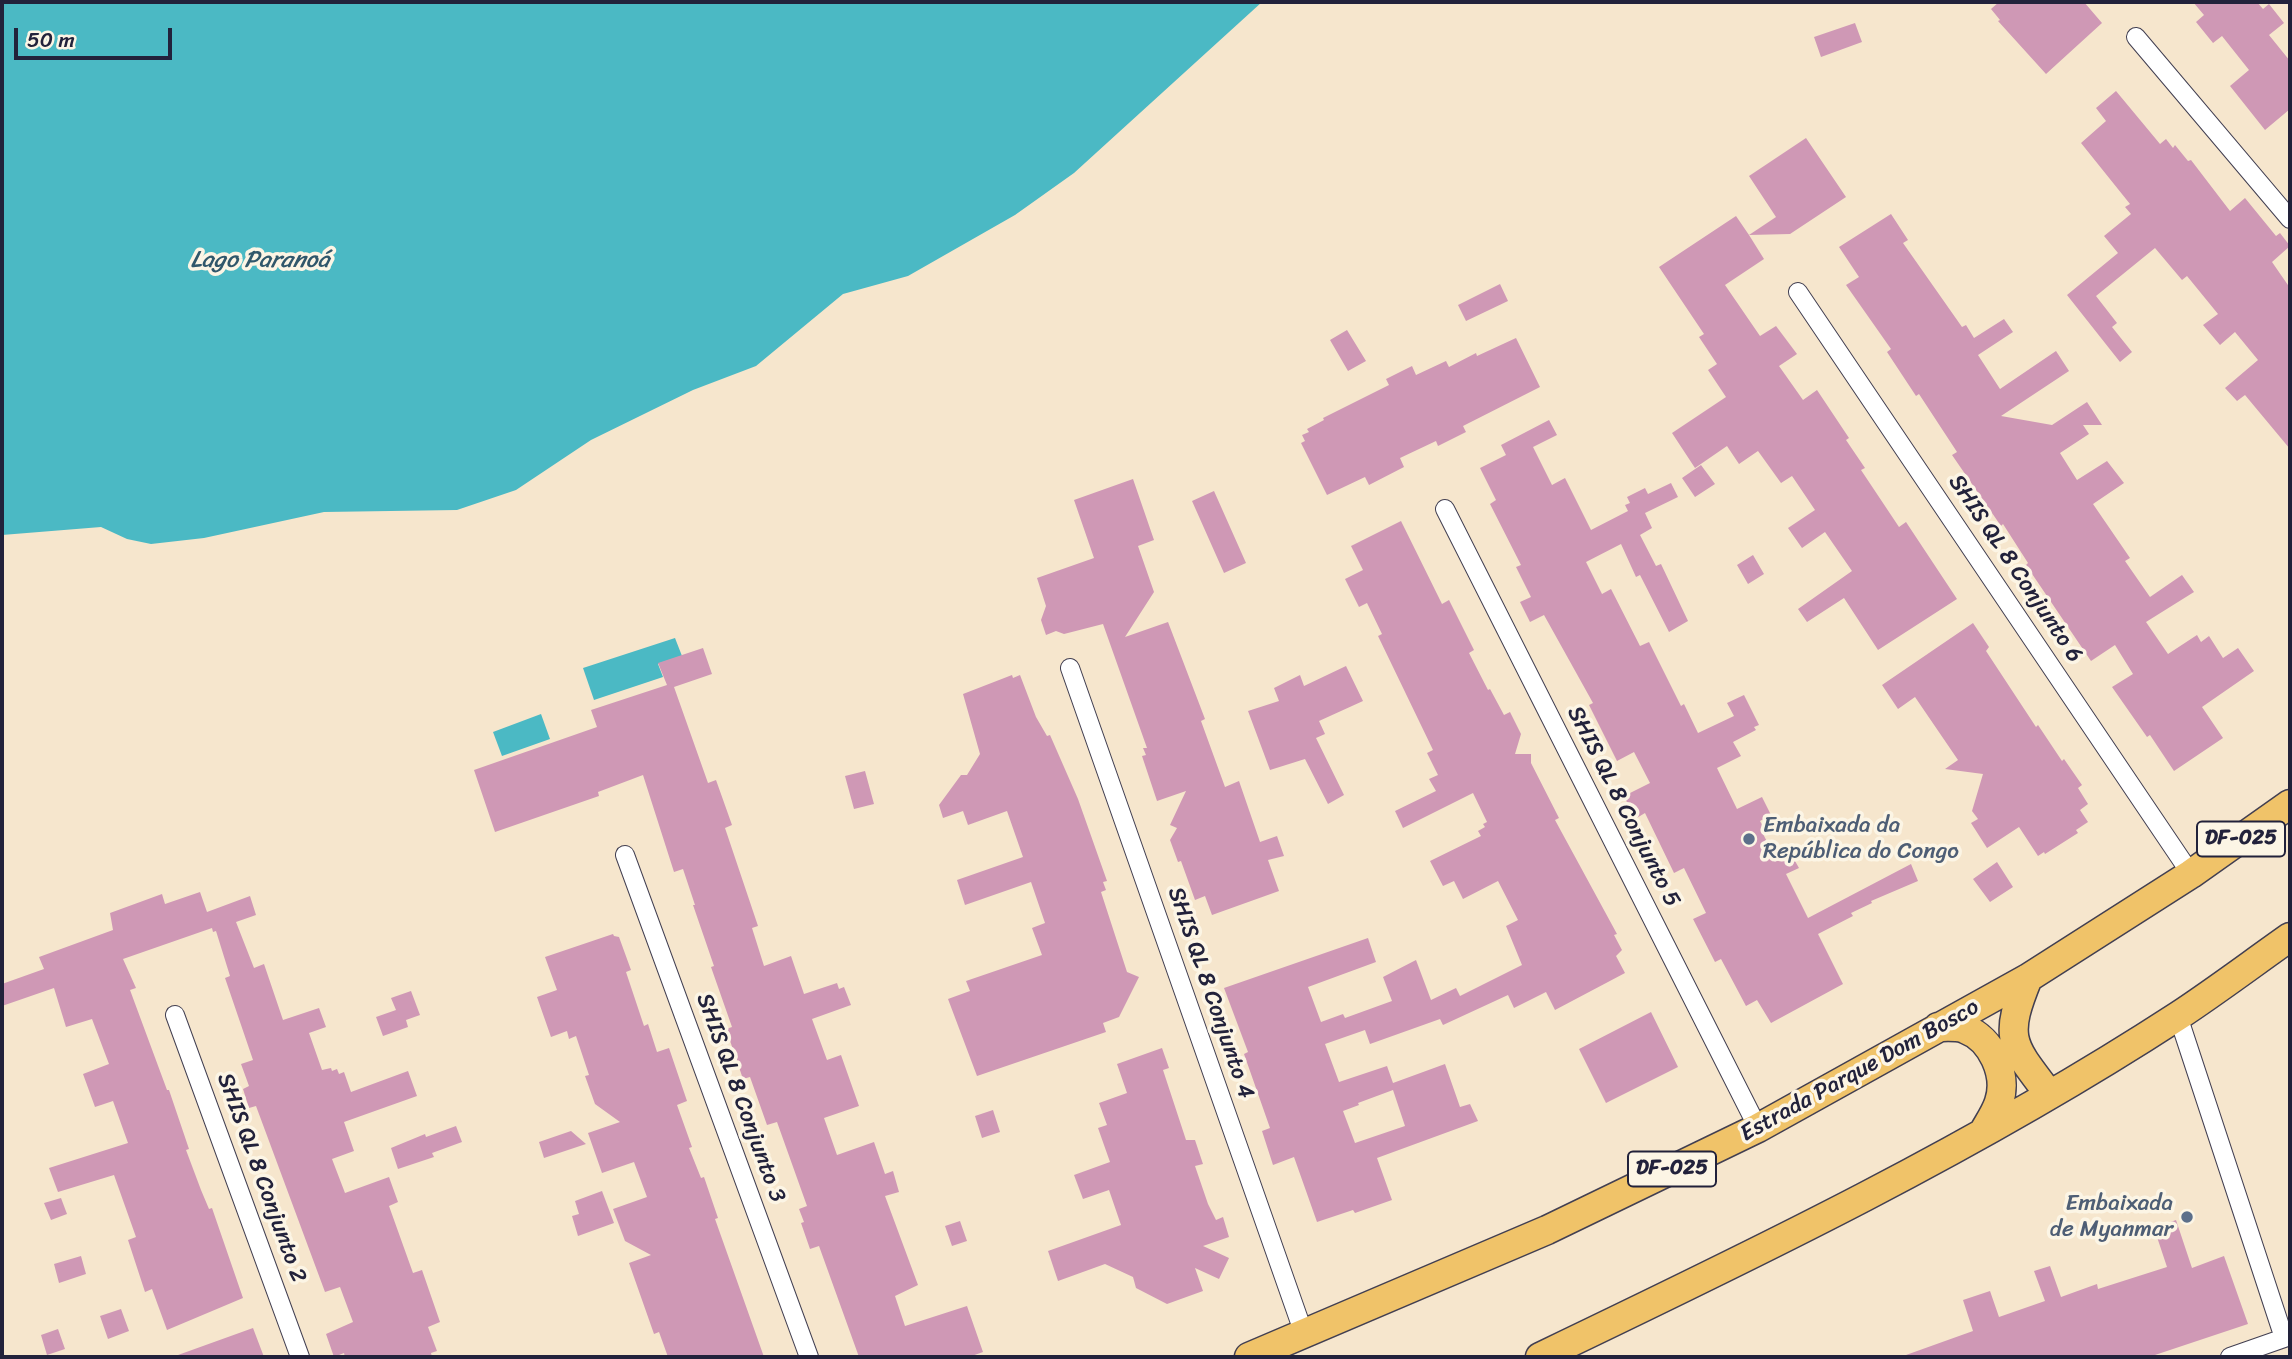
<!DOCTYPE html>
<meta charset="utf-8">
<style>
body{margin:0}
#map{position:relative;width:2292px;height:1359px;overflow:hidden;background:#f6e6cd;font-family:Sriracha,sans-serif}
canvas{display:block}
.frame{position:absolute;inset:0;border:4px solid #22223b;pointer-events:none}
.scale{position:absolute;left:14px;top:28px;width:158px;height:32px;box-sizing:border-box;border:4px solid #22223b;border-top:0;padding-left:9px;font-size:21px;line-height:24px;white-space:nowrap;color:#22223b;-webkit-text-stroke:5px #fcf5e5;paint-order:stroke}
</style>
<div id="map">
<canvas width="2292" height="1359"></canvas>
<div class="frame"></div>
<div class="scale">50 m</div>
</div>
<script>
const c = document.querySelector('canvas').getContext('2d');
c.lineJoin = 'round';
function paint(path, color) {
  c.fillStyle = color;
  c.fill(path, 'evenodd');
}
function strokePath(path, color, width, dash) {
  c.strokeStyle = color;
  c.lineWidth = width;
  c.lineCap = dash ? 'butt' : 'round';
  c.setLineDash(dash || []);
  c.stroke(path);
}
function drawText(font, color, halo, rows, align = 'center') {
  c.font = font + ' Sriracha,sans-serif';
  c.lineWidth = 7;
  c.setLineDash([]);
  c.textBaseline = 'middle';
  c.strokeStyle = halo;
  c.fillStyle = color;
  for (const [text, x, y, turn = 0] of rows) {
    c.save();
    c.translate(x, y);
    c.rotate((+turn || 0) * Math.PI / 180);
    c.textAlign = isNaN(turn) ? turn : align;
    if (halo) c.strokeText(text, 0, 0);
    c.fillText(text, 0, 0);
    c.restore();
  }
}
paint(new Path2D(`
 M 2,2 L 1262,2 L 1074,173 L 1015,215 L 908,276 L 843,294 L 756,366 L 693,390 L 591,440 L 516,490 L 457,510 L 324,512 L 204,538 L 151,544 L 127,539 L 101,527 L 2,535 Z
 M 675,638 L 682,656 L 658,664 L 663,677 L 594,700 L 583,668 Z
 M 541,714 L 550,739 L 502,756 L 493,732 Z`), '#4bb9c4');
paint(new Path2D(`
 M 1999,2 L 2084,2 L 2102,23 L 2046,74 L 1998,21 L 2000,20 L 1991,9 Z
 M 2193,2 L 2257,2 L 2263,9 L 2269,4 L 2284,23 L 2269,35 L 2290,61 L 2290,109 L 2265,130 L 2230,86 L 2249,70 L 2222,36 L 2213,43 L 2196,22 L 2204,15 Z
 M 1855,23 L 1862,42 L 1821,57 L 1814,37 Z
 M 2116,91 L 2160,144 L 2166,139 L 2173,148 L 2175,145 L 2188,161 L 2191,160 L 2230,211 L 2245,198 L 2276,236 L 2280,233 L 2290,246 L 2272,262 L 2290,288 L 2290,449 L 2245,395 L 2237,401 L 2225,388 L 2258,360 L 2235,332 L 2220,345 L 2203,325 L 2218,314 L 2187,276 L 2182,280 L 2155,248 L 2096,296 L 2117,323 L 2112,327 L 2132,352 L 2120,362 L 2067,295 L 2118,253 L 2104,236 L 2131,214 L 2125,207 L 2130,204 L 2081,143 L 2106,121 L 2096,108 Z
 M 1806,138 L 1846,197 L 1790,234 L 1749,235 L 1764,259 L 1725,285 L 1760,336 L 1776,326 L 1797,354 L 1779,366 L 1803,400 L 1817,390 L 1849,438 L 1846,440 L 1865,468 L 1861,470 L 1899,527 L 1906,522 L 1957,599 L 1878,650 L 1844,598 L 1807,622 L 1798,609 L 1852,571 L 1825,532 L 1802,548 L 1788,528 L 1815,510 L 1792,476 L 1781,483 L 1758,451 L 1739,464 L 1727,446 L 1695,468 L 1672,433 L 1726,397 L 1708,370 L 1717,364 L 1699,337 L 1704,334 L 1659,267 L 1736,216 L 1749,235 L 1776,217 L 1749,176 Z
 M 1891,214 L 1908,240 L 1903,243 L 1962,327 L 1966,325 L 1974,338 L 2004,319 L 2013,332 L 1978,355 L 2000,389 L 2056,351 L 2069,371 L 2001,416 L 2052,425 L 2087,402 L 2102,425 L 2083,425 L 2089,434 L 2060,453 L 2077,480 L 2107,461 L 2124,483 L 2093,504 L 2130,558 L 2125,561 L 2150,597 L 2182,575 L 2194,592 L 2146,622 L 2168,654 L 2197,635 L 2201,642 L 2209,636 L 2223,658 L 2238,648 L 2254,671 L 2202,707 L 2223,738 L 2174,771 L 2150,735 L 2147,737 L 2112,687 L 2133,674 L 2115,645 L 2091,661 L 2026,565 L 2028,563 L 2003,524 L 2001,526 L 1952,455 L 1957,452 L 1919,394 L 1916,396 L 1887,352 L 1891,349 L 1846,285 L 1859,277 L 1839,247 Z
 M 1500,284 L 1508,301 L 1466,321 L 1458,305 Z
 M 1347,330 L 1366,361 L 1348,371 L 1330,340 Z
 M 1516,338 L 1540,387 L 1463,426 L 1466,432 L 1438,446 L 1436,441 L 1400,458 L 1404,467 L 1369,485 L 1365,477 L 1327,495 L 1301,443 L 1305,441 L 1302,435 L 1309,432 L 1307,429 L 1324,420 L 1323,418 L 1389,385 L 1386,379 L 1412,366 L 1416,375 L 1446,361 L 1449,367 L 1476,353 L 1477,356 Z
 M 1549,420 L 1557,435 L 1533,447 L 1552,485 L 1565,478 L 1591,530 L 1628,511 L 1625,505 L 1630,503 L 1627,497 L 1645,488 L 1648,494 L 1671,483 L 1678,497 L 1645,513 L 1652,528 L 1640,535 L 1656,566 L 1661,564 L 1688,621 L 1669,632 L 1640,575 L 1636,577 L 1621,544 L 1586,562 L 1602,594 L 1611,589 L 1640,646 L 1649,642 L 1681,706 L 1684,704 L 1698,733 L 1734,716 L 1727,703 L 1744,695 L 1759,725 L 1754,727 L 1756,730 L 1733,742 L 1741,756 L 1717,768 L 1737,809 L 1762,797 L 1771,815 L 1760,821 L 1765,830 L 1762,832 L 1777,861 L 1791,854 L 1799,868 L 1786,874 L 1808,918 L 1911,864 L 1918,881 L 1871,901 L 1872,903 L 1851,913 L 1853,916 L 1818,934 L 1843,984 L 1771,1023 L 1757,1000 L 1746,1006 L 1721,959 L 1715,962 L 1693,919 L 1706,913 L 1684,868 L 1674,873 L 1645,813 L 1635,819 L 1624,796 L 1650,783 L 1634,752 L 1617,761 L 1589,705 L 1593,703 L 1544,615 L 1530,622 L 1520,602 L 1531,597 L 1516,567 L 1521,565 L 1490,504 L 1496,500 L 1480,468 L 1506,455 L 1501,445 Z
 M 1701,465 L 1715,484 L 1695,497 L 1682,478 Z
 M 1133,479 L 1154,540 L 1138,546 L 1154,592 L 1125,637 L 1168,622 L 1205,719 L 1201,721 L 1225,787 L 1239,781 L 1260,842 L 1277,836 L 1284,856 L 1268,860 L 1279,891 L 1212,915 L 1205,896 L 1195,900 L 1181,861 L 1178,862 L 1170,840 L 1177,828 L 1170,825 L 1186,791 L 1157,801 L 1142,756 L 1146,755 L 1143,748 L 1147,748 L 1103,624 L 1064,634 L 1056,631 L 1046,635 L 1041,620 L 1046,606 L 1037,578 L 1094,558 L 1074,500 Z
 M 1214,491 L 1246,563 L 1224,573 L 1192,501 Z
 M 1401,521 L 1442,604 L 1449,600 L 1474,650 L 1469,653 L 1488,690 L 1490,689 L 1504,715 L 1510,712 L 1521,734 L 1515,754 L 1531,754 L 1531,763 L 1559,818 L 1555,820 L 1617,934 L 1614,935 L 1622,950 L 1616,956 L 1625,973 L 1555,1010 L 1546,992 L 1514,1008 L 1508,995 L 1443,1025 L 1440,1019 L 1370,1044 L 1365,1030 L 1325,1044 L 1339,1082 L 1387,1066 L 1393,1083 L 1445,1064 L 1460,1107 L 1470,1104 L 1478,1121 L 1377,1158 L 1392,1200 L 1355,1213 L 1353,1210 L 1317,1222 L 1294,1157 L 1273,1165 L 1262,1131 L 1270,1128 L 1244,1054 L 1248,1052 L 1224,988 L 1368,938 L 1376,962 L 1308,987 L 1321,1022 L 1343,1014 L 1345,1018 L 1392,1001 L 1383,977 L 1416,960 L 1431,1000 L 1456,988 L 1460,996 L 1522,965 L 1506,926 L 1518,920 L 1498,881 L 1463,899 L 1454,881 L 1443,886 L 1430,861 L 1481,836 L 1478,831 L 1485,827 L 1483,824 L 1487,822 L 1473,793 L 1403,828 L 1395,811 L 1436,791 L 1429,779 L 1438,775 L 1427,753 L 1433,750 L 1378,636 L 1382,634 L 1367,603 L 1359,607 L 1345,579 L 1363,570 L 1351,546 ZM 1393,1090 L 1405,1126 L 1355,1143 L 1343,1111 L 1359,1105 L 1358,1103 Z
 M 1753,555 L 1764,574 L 1748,584 L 1737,565 Z
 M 1973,623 L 1989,647 L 1986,651 L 2036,727 L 2038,725 L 2062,761 L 2064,759 L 2082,785 L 2078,788 L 2088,804 L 2080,810 L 2088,822 L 2076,830 L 2078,833 L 2045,854 L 2044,852 L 2038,856 L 2019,827 L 1987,848 L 1971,823 L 1978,819 L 1972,811 L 1983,774 L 1945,769 L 1958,760 L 1915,697 L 1898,709 L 1882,685 Z
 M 703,648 L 712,674 L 674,687 L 708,783 L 716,780 L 732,825 L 725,828 L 758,926 L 752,928 L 764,966 L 791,956 L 804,994 L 837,983 L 839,989 L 844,987 L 851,1005 L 812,1019 L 827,1060 L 841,1055 L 859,1106 L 824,1118 L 837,1155 L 874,1142 L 885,1174 L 893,1171 L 899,1192 L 885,1196 L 918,1285 L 895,1296 L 905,1326 L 967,1306 L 983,1352 L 969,1357 L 859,1357 L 819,1246 L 810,1249 L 801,1223 L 804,1222 L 799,1209 L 807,1206 L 777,1122 L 767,1125 L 750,1077 L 743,1079 L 726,1029 L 732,1027 L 711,967 L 714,966 L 693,905 L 695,905 L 683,869 L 674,872 L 643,775 L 598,792 L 599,796 L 495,832 L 474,770 L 597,727 L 591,710 L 667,685 L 658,663 Z
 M 1346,666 L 1363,701 L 1319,721 L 1325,734 L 1316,738 L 1344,795 L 1328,804 L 1305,759 L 1270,770 L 1248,711 L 1279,701 L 1274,688 L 1300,675 L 1304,686 Z
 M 1012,675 L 1013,678 L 1020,675 L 1036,717 L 1047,736 L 1050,735 L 1078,799 L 1107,881 L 1103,882 L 1106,890 L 1101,892 L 1127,972 L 1139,977 L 1119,1017 L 1103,1023 L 1106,1032 L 977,1076 L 948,999 L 970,991 L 966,981 L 1042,955 L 1032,928 L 1045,923 L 1031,882 L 965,905 L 957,880 L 1023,857 L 1007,811 L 968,825 L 963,811 L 943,818 L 939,805 L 961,775 L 967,775 L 980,754 L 963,694 Z
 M 865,771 L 874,804 L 854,809 L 845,776 Z
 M 1997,862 L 2013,887 L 1990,902 L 1973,879 Z
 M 200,892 L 207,912 L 250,896 L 256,915 L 236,922 L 254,968 L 264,964 L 283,1020 L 319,1008 L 326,1027 L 309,1033 L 322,1070 L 331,1068 L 332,1071 L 337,1069 L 339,1074 L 344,1072 L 351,1092 L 408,1071 L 417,1096 L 344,1122 L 354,1151 L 332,1159 L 345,1193 L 389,1177 L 398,1202 L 389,1206 L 413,1273 L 422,1270 L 440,1322 L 428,1327 L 437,1351 L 431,1353 L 432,1357 L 345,1357 L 344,1353 L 334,1357 L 326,1334 L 353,1322 L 340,1287 L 325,1292 L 256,1106 L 249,1108 L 243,1089 L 249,1086 L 241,1064 L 253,1060 L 225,978 L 230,976 L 216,931 L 213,932 L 212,928 L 123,959 L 136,988 L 130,990 L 167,1090 L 169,1090 L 189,1149 L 186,1150 L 201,1190 L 209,1209 L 212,1208 L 243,1298 L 167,1330 L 152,1289 L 145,1292 L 128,1240 L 136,1237 L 114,1175 L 58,1192 L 49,1168 L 128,1143 L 113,1101 L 95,1107 L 83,1074 L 109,1064 L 92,1019 L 66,1027 L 54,988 L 2,1006 L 2,984 L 44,969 L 39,957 L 113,930 L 110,913 L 162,894 L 165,904 Z
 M 613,934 L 614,936 L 619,937 L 631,970 L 626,972 L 644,1026 L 648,1024 L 657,1052 L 669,1048 L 687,1101 L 677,1105 L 692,1147 L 689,1148 L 701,1178 L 704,1177 L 718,1218 L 715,1219 L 764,1357 L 668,1357 L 659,1332 L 654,1334 L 629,1263 L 651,1255 L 625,1241 L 613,1209 L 647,1197 L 634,1162 L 602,1173 L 588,1133 L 620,1122 L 595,1104 L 585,1076 L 589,1075 L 576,1036 L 569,1039 L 567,1031 L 551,1037 L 537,997 L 557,990 L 545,957 Z
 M 411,991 L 420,1015 L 406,1020 L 408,1027 L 383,1036 L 376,1017 L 396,1010 L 391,998 Z
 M 1651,1012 L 1678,1067 L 1606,1103 L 1579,1049 Z
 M 1162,1048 L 1169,1068 L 1163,1070 L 1186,1140 L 1195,1140 L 1203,1164 L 1195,1166 L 1208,1204 L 1216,1220 L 1223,1217 L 1229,1237 L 1203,1246 L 1229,1258 L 1219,1279 L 1195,1268 L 1203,1291 L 1167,1304 L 1136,1288 L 1133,1277 L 1105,1264 L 1058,1281 L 1048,1251 L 1121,1225 L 1109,1190 L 1083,1199 L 1074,1175 L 1110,1162 L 1098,1128 L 1107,1125 L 1099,1103 L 1127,1093 L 1117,1064 Z
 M 993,1110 L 1000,1132 L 982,1138 L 975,1116 Z
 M 456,1126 L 462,1142 L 432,1153 L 434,1157 L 398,1169 L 391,1148 L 425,1134 L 426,1137 Z
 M 571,1131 L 586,1144 L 544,1158 L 539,1142 Z
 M 602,1191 L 614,1223 L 578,1236 L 572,1216 L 579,1214 L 575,1201 Z
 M 61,1198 L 67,1214 L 51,1220 L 44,1203 Z
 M 2176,1220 L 2192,1268 L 2224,1256 L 2248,1324 L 2149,1357 L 1906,1357 L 1906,1355 L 1973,1331 L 1963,1300 L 1990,1291 L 1999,1317 L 2045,1301 L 2034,1271 L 2050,1266 L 2061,1297 L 2097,1284 L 2098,1289 L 2167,1267 L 2154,1228 Z
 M 960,1221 L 967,1241 L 952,1246 L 945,1226 Z
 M 81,1256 L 86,1274 L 59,1283 L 54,1264 Z
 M 121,1309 L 129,1331 L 108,1339 L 100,1316 Z
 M 253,1328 L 264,1357 L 178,1357 L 178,1355 Z
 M 58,1329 L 65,1349 L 47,1355 L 41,1335 Z`), '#cf98b5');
const street = new Path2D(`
 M 2136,37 L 2290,219
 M 1798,292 L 2191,874
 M 1445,509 L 1758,1128
 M 1070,668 L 1304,1334
 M 625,855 L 809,1357
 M 175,1015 L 300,1357
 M 2178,1016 L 2284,1338
 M 2230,1357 L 2290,1336`);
const primary = new Path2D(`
 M 2028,978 C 2003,1039 2011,1044 2049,1094
 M 1938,1027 C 1946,1027 1958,1026 1965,1029 C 1992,1039 2008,1075 1999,1102 C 1996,1112 1989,1122 1984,1131
 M 1249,1357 L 1547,1230 L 1758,1128 L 2028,978 L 2191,874 L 2290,804
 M 1540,1357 C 1757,1253 1975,1148 2178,1016 C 2216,991 2253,963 2290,937`);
strokePath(street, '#423f51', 20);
strokePath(primary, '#423f51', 31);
strokePath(street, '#fff', 18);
strokePath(primary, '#f0c369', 28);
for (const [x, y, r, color] of [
 [1749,839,7,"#5c6f8a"],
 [2187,1217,7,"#5c6f8a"]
]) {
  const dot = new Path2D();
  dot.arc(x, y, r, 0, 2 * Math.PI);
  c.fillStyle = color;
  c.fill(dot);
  strokePath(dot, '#fcf5e5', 2.5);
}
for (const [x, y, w] of [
 [2241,839,88],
 [1672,1169,88]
]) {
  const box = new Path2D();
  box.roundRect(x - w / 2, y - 17.5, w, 35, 5);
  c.fillStyle = '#fcf5e5';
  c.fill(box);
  strokePath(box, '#22223b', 2);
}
drawText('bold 21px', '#22223b', null, [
 ["DF-025",2241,839],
 ["DF-025",1672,1169]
]);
drawText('23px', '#22223b', '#fcf5e5', [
 ["SHIS QL 8 Conjunto 6",2015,569,56],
 ["SHIS QL 8 Conjunto 5",1623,807,63],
 ["SHIS QL 8 Conjunto 4",1210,993,71],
 ["Estrada Parque Dom Bosco",1860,1071,-29],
 ["SHIS QL 8 Conjunto 3",740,1098,70],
 ["SHIS QL 8 Conjunto 2",261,1178,70]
]);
drawText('23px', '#4e5e75', '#fcf5e5', [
 ["Embaixada da",1763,826],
 ["República do Congo",1763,852],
 ["Embaixada",2173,1204,"right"],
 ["de Myanmar",2173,1230,"right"]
], 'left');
drawText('italic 24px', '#30576b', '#fcf5e5', [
 ["Lago Paranoá",260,261]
]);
</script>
